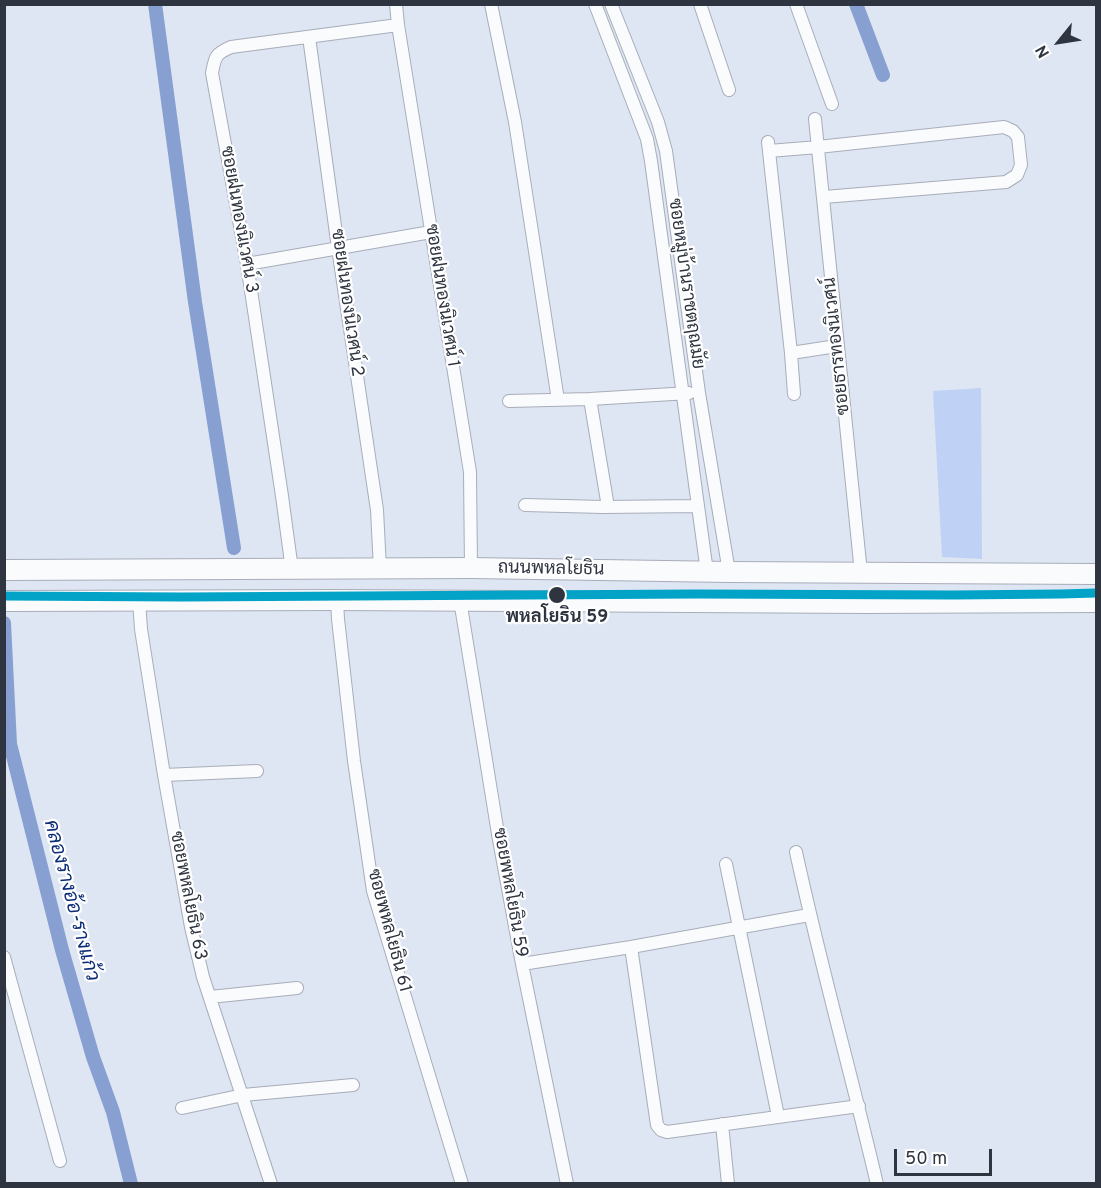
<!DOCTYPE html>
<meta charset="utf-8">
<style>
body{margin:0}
#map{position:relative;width:1101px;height:1188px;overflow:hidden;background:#dee5f3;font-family:Overpass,sans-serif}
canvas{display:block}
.frame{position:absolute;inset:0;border:6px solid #2e3540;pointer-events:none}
.north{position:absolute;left:1029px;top:12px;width:60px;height:60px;-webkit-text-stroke:4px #fff;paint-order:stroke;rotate:240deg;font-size:16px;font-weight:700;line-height:24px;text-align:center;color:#2e3540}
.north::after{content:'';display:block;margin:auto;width:21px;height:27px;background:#2e3540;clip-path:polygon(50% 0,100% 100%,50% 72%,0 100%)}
.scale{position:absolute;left:894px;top:1149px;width:98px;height:27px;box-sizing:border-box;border:3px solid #2e3540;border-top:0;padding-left:8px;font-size:18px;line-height:21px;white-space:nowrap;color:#2e3540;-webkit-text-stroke:4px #fff;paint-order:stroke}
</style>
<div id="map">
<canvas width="1101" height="1188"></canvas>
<div class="frame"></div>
<div class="north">N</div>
<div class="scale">50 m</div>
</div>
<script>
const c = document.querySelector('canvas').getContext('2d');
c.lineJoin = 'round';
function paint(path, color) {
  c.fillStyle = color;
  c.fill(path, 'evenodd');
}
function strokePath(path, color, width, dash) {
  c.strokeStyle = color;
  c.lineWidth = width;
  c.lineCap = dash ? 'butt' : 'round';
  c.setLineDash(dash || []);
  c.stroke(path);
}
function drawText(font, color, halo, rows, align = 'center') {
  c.font = font + ' Overpass,Sarabun,sans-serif';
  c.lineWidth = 4.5;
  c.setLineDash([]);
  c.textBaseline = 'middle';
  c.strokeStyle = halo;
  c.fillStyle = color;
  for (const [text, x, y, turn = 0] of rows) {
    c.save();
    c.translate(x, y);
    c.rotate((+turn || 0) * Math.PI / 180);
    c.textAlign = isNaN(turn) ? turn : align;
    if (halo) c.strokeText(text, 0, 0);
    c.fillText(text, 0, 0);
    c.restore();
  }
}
paint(new Path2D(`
 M 981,388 L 982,559 L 942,557 L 933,391 Z`), '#bfd2f5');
strokePath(new Path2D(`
 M 155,4 L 195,302 L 234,548
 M 856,4 L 883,75
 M 4,623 L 10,744 L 62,950 L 93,1057 L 113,1112 L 131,1184`), '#87a0d1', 14);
const minor = new Path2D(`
 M 396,4 L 398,25 L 470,472 L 471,568
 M 491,4 L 515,122 L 558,400
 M 595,4 L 647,139 L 651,161 L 707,572
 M 611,4 L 658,122 L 666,151 L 699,393 L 729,572
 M 700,4 L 729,90
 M 796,4 L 832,104
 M 309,37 L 338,248 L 377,510 L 380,569
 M 815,119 L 861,573
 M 768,142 L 791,353 L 794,394
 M 769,151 L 818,147 L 1004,127 L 1013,131 L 1018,137 L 1021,165 L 1017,175 L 1006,182 L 824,197
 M 247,264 L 431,232
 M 791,353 L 837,346
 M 590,399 L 608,507
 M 509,401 L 590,399 L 689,393
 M 525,505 L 603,507 L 698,506
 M 292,570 L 282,496 L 247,264 L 212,73 C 215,57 215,54 231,47 L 398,25
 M 337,600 L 338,619 L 354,761 L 373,891 L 462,1184
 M 460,600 L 499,840 L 522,964 L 567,1184
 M 139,601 L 141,629 L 164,775 L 191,927 L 203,977 L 271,1184
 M 164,775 L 257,771
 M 796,852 C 820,963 851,1073 877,1184
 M 726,864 L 778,1116
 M 631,947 L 657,1125 L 661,1130 L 667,1132 L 859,1106
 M 4,957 L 60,1161
 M 522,964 L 631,947 L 809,915
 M 210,997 L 297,988
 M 182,1108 L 243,1095 L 353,1085
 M 722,1124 L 728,1184`);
const primary = new Path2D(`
 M 4,570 L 471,568 L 729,572 L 1096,574
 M 4,601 L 337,600 L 866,603 L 1096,602`);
strokePath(minor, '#a8adb9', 14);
strokePath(primary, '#a8adb9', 22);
strokePath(minor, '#fafbfd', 12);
strokePath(primary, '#fafbfd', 20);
strokePath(new Path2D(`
 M 4,596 L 183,597 L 696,594 L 954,595 L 1061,594 L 1096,593`), '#02a3c7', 9);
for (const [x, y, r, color] of [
 [557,595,9,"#2e3540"]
]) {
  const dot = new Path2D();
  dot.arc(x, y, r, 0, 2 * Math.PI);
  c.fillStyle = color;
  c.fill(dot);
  strokePath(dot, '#fff', 2);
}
drawText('18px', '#2e3540', '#fff', [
 ["ซอยฝนทองนิเวศน์ 3",238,220,80],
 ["ซอยหมู่บ้านราชตฤณมัย",685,284,82],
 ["ซอยฝนทองนิเวศน์ 1",441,296,81],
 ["ซอยฝนทองนิเวศน์ 2",346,303,82],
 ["ซอยธารทองนิเวศน์",838,346,-96],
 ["ถนนพหลโยธิน",551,570,1],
 ["ซอยพหลโยธิน 59",509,893,80],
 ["ซอยพหลโยธิน 63",187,896,79],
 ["ซอยพหลโยธิน 61",388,931,75]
]);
drawText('bold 18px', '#2e3540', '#fff', [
 ["พหลโยธิน 59",557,618]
]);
drawText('italic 20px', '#0b2c78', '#fff', [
 ["คลองรางอ้อ-รางแก้ว",70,901,75]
]);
</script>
